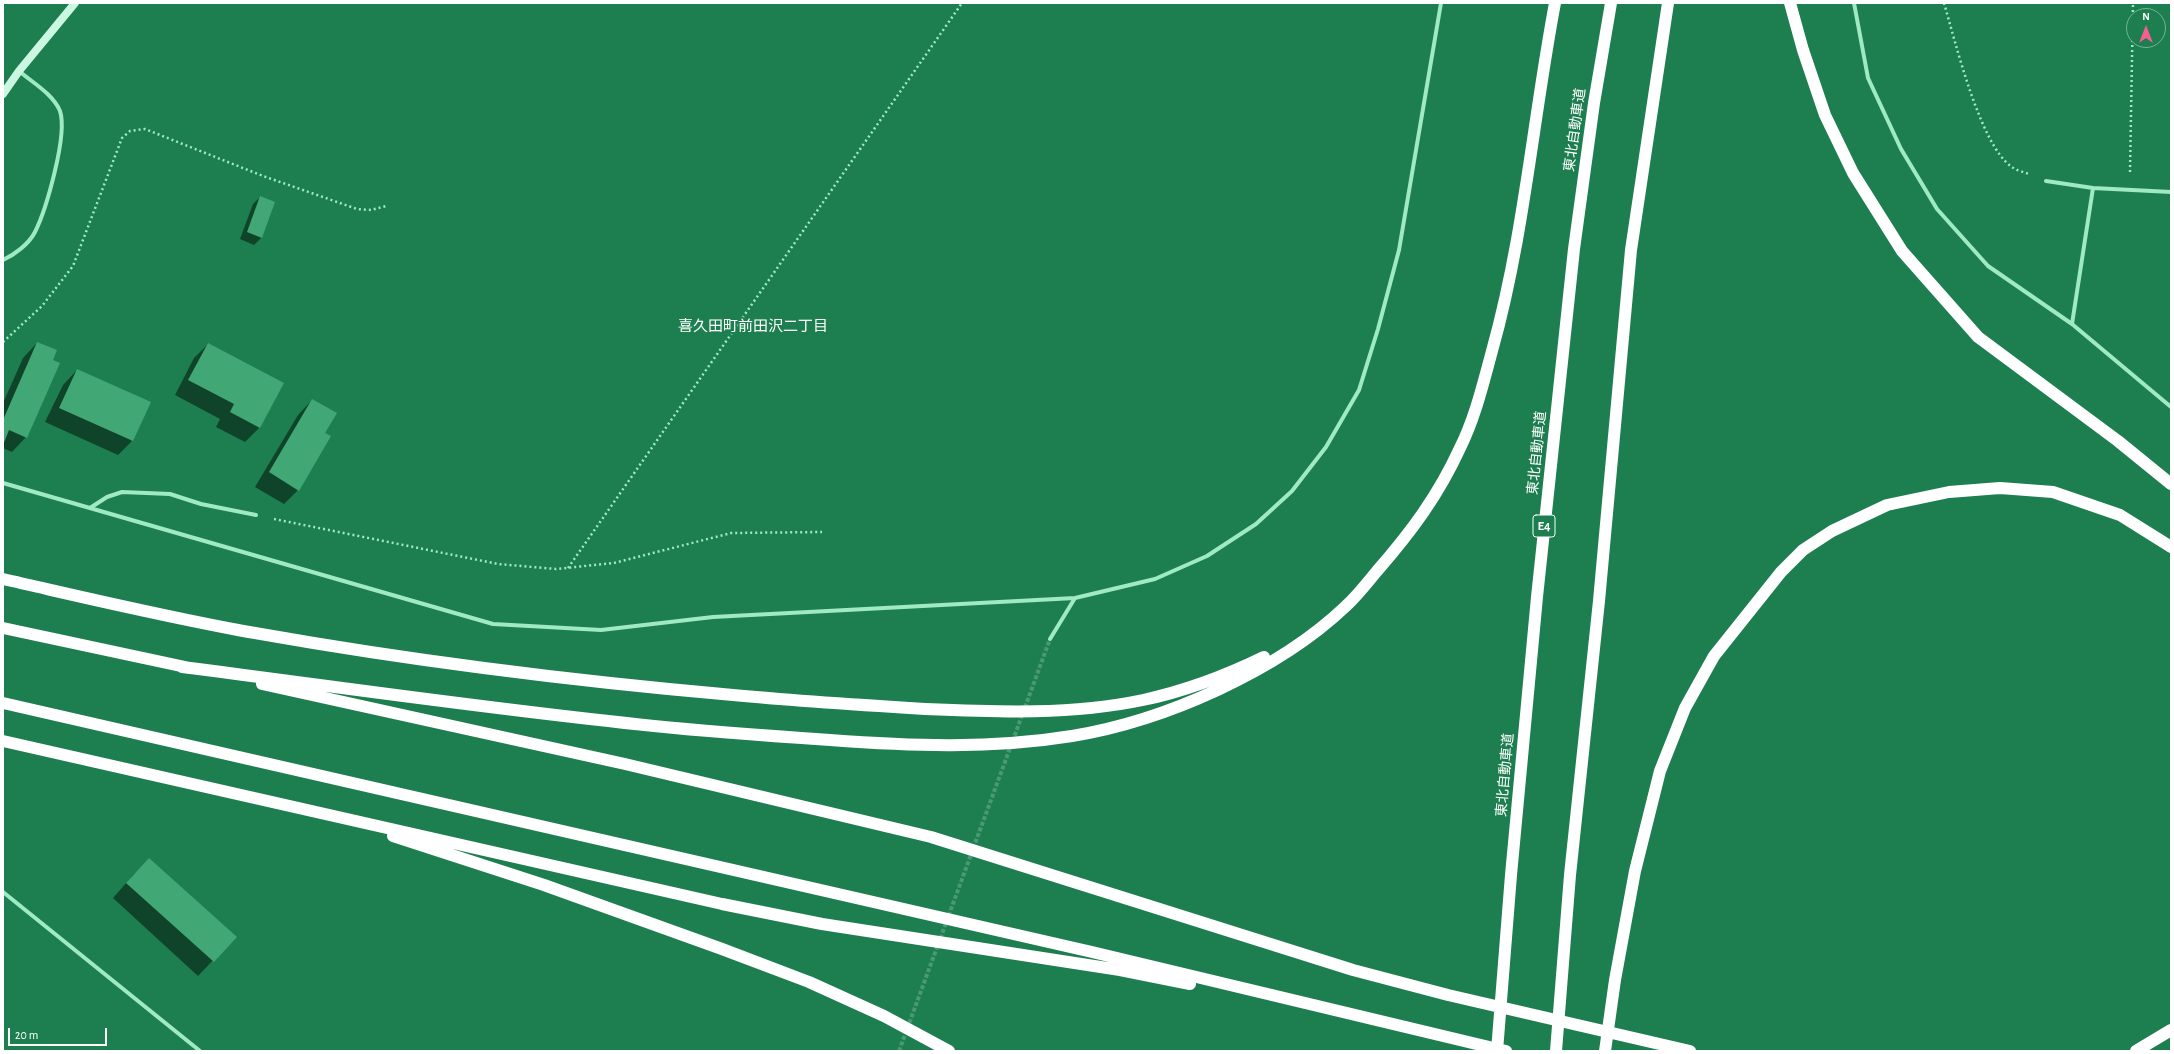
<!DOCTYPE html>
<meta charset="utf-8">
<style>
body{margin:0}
#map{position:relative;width:2174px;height:1054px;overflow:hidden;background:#1d7f50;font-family:"Alegreya Sans",sans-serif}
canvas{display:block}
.frame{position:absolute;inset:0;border:4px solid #fff;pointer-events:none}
.north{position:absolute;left:2126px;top:8px;width:40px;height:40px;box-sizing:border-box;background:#1d7f50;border:1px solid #77b296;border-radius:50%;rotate:0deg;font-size:11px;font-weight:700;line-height:16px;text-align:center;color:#fff}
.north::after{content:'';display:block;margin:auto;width:14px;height:18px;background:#f95e92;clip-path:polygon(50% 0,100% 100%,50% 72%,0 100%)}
.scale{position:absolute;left:8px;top:1028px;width:99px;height:18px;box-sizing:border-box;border:2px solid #fff;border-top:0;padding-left:5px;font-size:12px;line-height:14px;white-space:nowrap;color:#fff;-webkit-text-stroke:3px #1d7f50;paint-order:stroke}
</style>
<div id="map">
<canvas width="2174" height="1054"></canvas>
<div class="frame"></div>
<div class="north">N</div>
<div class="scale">20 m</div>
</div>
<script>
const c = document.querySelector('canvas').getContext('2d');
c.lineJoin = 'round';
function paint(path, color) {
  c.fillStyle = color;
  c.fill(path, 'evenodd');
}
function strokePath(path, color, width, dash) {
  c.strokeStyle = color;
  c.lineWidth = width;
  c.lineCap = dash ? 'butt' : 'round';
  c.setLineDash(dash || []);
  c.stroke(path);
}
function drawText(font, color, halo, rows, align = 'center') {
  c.font = font + ' "Alegreya Sans","Noto Sans JP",sans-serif';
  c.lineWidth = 4;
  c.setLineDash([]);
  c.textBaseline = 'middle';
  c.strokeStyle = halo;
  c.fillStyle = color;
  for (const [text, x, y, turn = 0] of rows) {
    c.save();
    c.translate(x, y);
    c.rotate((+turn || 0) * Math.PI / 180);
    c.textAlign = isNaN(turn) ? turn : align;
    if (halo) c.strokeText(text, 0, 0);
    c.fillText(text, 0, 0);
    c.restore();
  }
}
paint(new Path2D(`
 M 260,197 L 274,203 L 261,238 L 254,245 L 240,239 L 253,204 Z
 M 37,343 L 26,437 L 12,452 L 3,448 L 3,403 L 23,358 Z
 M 208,344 L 282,383 L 259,428 L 245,442 L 216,427 L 220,419 L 175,395 L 194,358 Z
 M 77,370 L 132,441 L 118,455 L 45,422 L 63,385 Z
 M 312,400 L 298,490 L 284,504 L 255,487 L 298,415 Z
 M 135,873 L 235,937 L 198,976 L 113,898 Z`), '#0007');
paint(new Path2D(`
 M 260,196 L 275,202 L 262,238 L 247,232 Z
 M 37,342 L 57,350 L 53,360 L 60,363 L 27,438 L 9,430 L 3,445 L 3,420 Z
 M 208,343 L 284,383 L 260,428 L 230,412 L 234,404 L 188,380 Z
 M 77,369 L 151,402 L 133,441 L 59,408 Z
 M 312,399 L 337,413 L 325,433 L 331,436 L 299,491 L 269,472 Z
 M 149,858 L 237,937 L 214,962 L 126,883 Z`), '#41a774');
strokePath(new Path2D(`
 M 899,1051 L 1050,639`), '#4a9973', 4, [4, 2]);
strokePath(new Path2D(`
 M 1944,3 C 1955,40 1980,146 2012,167 C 2016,170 2023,172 2029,174
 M 2130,172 L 2133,3
 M 3,342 L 42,306 L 73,266 L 122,138 L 130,131 L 145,129 L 263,176 L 357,209 L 371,210 L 386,206
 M 274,519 L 498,564 L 556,569 L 614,563 L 731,533 L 822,532
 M 568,568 L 962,3`), '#a0e9c5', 2.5, [2, 3]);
strokePath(new Path2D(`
 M 1854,3 L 1868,78 L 1901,149 L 1937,209 L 1988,266 L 2072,324 L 2171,407
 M 2046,181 L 2093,188 L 2171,192
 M 3,260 C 14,255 29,244 35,232 C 46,210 68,135 60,111 C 53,94 33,83 19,71
 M 2072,324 L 2093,188
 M 3,483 L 493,624 L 601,630 L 713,617 L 1075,598 L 1155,579 L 1207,556 L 1256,524 L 1292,491 L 1326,447 L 1359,390 L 1378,329 L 1399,250 L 1441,3
 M 90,508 L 107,497 L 122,492 L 170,494 L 201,504 L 256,515
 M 1050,639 L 1075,598
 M 3,892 L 200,1051`), '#a0e9c5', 4);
strokePath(new Path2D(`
 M 3,94 L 19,71 L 75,3`), '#cbf7e2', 8);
strokePath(new Path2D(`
 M 1790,3 L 1803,50 L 1825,115 L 1853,173 L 1902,251 L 1978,337 L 2118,441 L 2171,484
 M 3,579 C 87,598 170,618 255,633 C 413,661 573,681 733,695 C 797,701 861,705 925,709 C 997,712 1072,715 1143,700 C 1185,691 1225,676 1264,657
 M 3,628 L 190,668
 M 182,667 C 339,687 496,710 654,726 C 712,732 771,736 830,740 C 910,746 992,749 1072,736 C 1164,721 1278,671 1346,606 C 1357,596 1367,583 1377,571 C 1411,532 1438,496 1460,448 C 1475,418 1483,384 1492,351 C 1524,237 1533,119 1555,3
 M 262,684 L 625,764 L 931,837 L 1353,970 L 1448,995 L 1690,1051
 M 3,703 L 1092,952 L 1506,1051
 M 3,741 L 722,904 L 822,924 L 1120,970 L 1190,984
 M 393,836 L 544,885 L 722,949 L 809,982 L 884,1016 L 949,1051
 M 1497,1051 L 1511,875 L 1537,597 L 1574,249 L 1594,103 L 1611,3
 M 1556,1051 L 1570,875 L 1599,601 L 1631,250 L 1668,3
 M 1605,1051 L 1615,980 L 1635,871 L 1660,771 L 1685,708 L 1714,656 L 1781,572 L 1803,550 L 1832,531 L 1887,505 L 1949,492 L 2000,488 L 2053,492 L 2120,515 L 2171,547
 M 2136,1051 L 2171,1030`), '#fff', 12);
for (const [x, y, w] of [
 [1544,526,22]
]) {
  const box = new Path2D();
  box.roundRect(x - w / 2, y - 11, w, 22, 3);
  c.fillStyle = '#1d7f50';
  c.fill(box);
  strokePath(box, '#fff', 1);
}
drawText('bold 13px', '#fff', null, [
 ["E4",1544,526]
]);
drawText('14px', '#fff', '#1d7f50', [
 ["東北自動車道",1575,130,-82],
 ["東北自動車道",1537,453,-84],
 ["東北自動車道",1505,775,-85]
]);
drawText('15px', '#fff', '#1d7f50', [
 ["喜久田町前田沢二丁目",753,326]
]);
</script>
